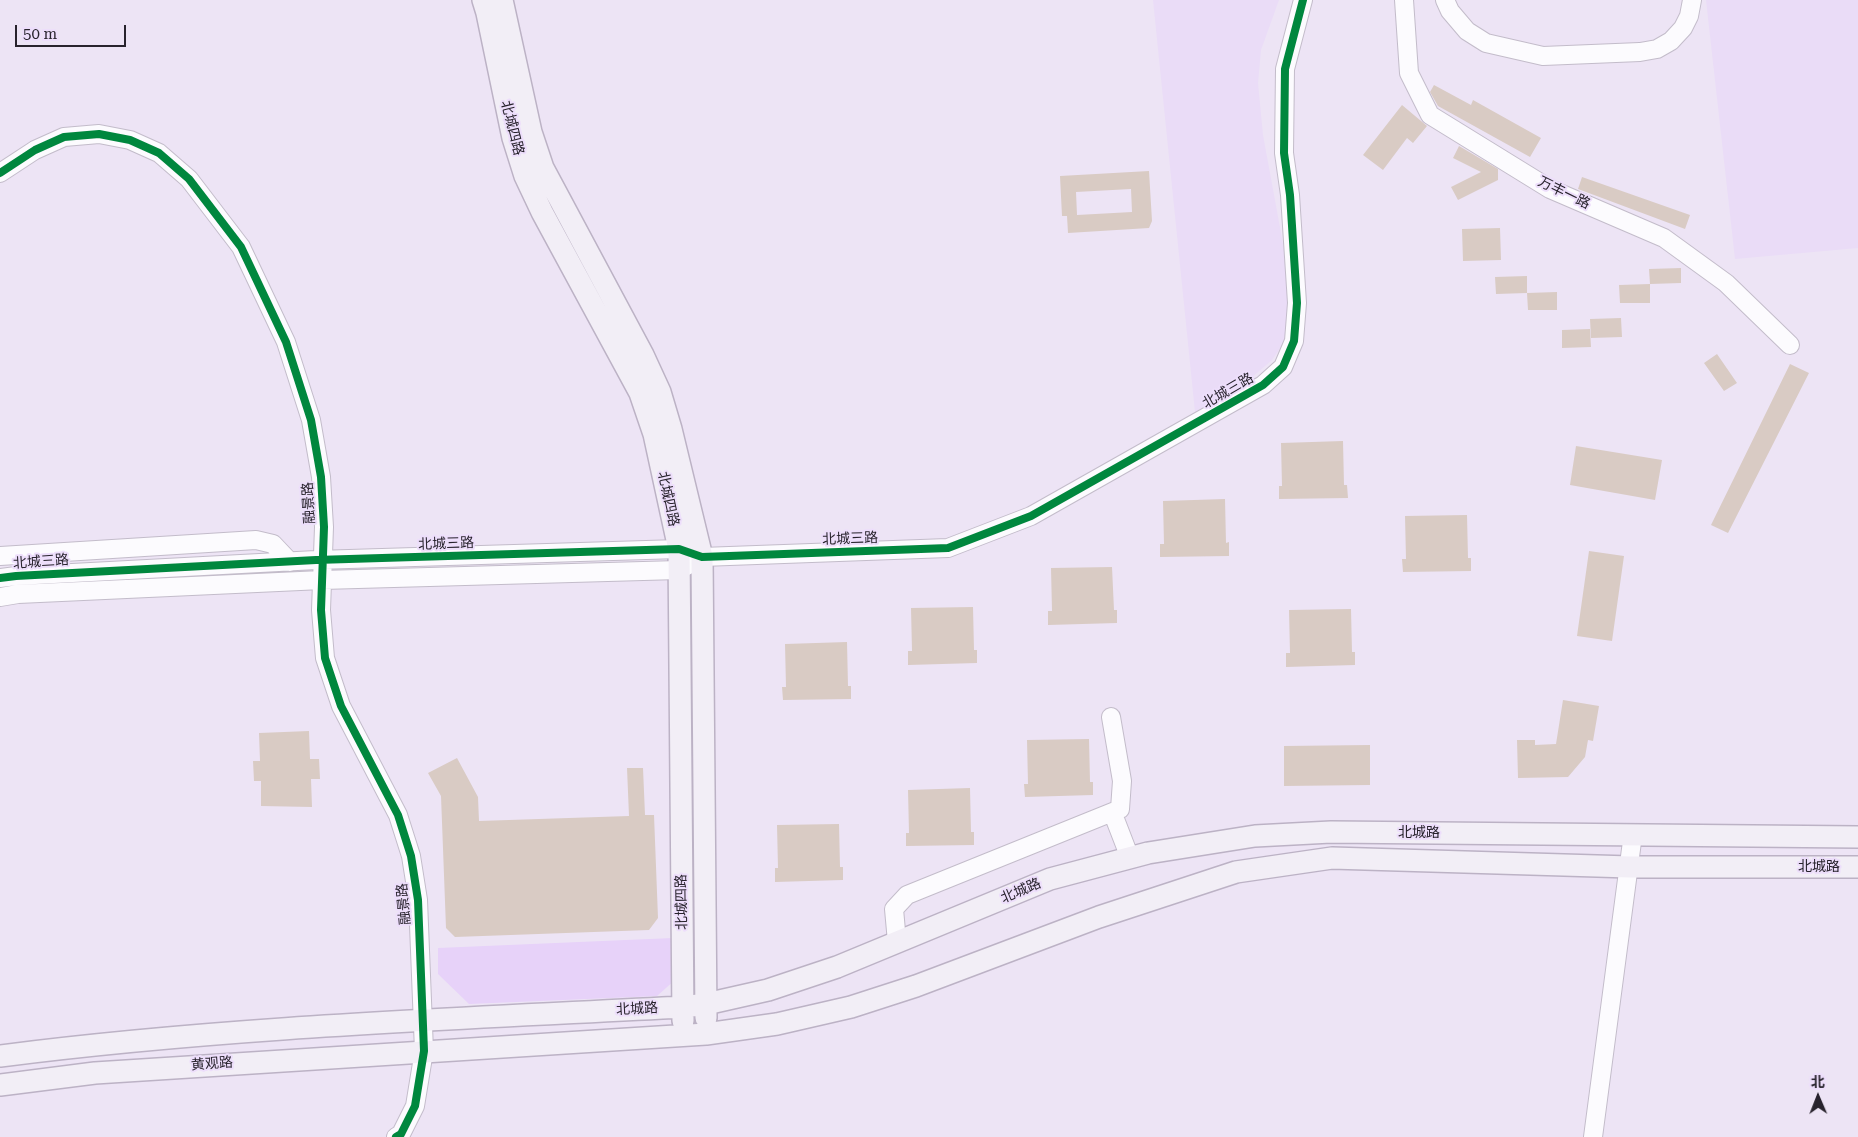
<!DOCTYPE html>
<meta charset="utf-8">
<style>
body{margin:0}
#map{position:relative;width:1858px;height:1137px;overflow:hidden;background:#ede4f5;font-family:"Roboto Serif","Noto Sans SC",serif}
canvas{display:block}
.north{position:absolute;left:1793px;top:1072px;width:50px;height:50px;-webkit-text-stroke:4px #eddefb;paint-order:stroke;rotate:359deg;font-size:14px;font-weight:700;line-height:20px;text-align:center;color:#28232d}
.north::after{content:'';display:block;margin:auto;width:18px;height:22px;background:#28232d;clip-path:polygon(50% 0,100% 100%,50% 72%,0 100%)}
.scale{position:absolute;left:15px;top:25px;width:111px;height:22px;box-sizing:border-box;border:2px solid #28232d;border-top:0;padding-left:6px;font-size:15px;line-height:18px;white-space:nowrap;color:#28232d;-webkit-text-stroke:4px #eddefb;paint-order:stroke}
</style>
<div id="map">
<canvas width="1858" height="1137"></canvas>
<div class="north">北</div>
<div class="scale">50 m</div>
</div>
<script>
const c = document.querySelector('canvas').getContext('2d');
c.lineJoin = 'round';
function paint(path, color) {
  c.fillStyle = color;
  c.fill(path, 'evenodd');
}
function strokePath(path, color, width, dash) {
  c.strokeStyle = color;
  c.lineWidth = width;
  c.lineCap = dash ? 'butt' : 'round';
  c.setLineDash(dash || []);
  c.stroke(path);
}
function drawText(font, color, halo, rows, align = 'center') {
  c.font = font + ' "Roboto Serif","Noto Sans SC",serif';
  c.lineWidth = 4;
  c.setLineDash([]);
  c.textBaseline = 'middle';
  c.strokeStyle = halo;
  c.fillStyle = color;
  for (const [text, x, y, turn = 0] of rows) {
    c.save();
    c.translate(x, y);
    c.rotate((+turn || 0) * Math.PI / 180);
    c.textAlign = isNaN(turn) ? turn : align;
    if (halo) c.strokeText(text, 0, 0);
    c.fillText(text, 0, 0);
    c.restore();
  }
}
paint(new Path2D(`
 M 1153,0 L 1279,0 L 1261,50 L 1258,83 L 1263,135 L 1288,271 L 1289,318 L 1283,344 L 1272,360 L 1251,378 L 1195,412 Z
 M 1706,0 L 1858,0 L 1858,248 L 1735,259 Z`), '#eadcf7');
paint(new Path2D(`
 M 673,938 L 675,980 L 657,996 L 469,1004 L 438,974 L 438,948 Z`), '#e7d2f9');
paint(new Path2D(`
 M 1434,85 L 1471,105 L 1473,100 L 1541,138 L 1530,157 L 1438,106 L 1430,92 Z
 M 1402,105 L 1427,126 L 1413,143 L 1407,138 L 1383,170 L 1363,155 Z
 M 1459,146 L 1498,169 L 1498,180 L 1458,200 L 1451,187 L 1481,172 L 1453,158 Z
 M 1149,171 L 1152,221 L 1149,228 L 1068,233 L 1067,216 L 1062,216 L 1060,176 ZM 1131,189 L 1132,212 L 1077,215 L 1076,192 Z
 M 1582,177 L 1690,215 L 1685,229 L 1578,189 Z
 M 1500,228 L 1501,260 L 1463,261 L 1462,229 Z
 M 1681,268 L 1681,283 L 1650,284 L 1649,269 Z
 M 1527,276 L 1527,293 L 1496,294 L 1495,277 Z
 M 1650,284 L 1650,303 L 1620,303 L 1619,285 Z
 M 1557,292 L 1557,310 L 1528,310 L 1527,293 Z
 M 1621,318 L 1622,337 L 1591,338 L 1590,319 Z
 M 1590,329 L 1591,347 L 1562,348 L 1562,330 Z
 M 1717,354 L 1737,383 L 1724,391 L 1704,363 Z
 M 1790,364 L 1809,373 L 1728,533 L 1711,525 Z
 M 1343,441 L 1344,485 L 1347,485 L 1348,498 L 1279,499 L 1279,486 L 1282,486 L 1281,443 Z
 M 1576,446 L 1662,460 L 1655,500 L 1570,485 Z
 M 1225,499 L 1226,543 L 1229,542 L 1229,556 L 1160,557 L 1160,544 L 1164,544 L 1163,501 Z
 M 1467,515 L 1468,558 L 1471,558 L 1471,571 L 1403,572 L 1402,559 L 1406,559 L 1405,516 Z
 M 1589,551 L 1624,556 L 1612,641 L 1577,636 Z
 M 1112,567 L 1114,610 L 1117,610 L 1117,623 L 1048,625 L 1048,611 L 1052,611 L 1051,568 Z
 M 973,607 L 974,650 L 977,650 L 977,663 L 908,665 L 908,651 L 912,651 L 911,608 Z
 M 1351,609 L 1352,652 L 1355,652 L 1355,665 L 1286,667 L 1286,653 L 1290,653 L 1289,610 Z
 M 847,642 L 848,686 L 851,686 L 851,699 L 783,700 L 782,687 L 786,687 L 785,644 Z
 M 1563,700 L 1599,706 L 1593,741 L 1588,740 L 1585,757 L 1568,777 L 1518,778 L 1517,740 L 1535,740 L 1535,745 L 1556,744 Z
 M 309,731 L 310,759 L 319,759 L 320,779 L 311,779 L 312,807 L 261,806 L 261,781 L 254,781 L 253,761 L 260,761 L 259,733 Z
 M 1089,739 L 1090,782 L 1093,782 L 1093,795 L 1025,797 L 1024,784 L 1028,784 L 1027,740 Z
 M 1370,745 L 1370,785 L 1284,786 L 1284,746 Z
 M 457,758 L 478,797 L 479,821 L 629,816 L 627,768 L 643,768 L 645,815 L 654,815 L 658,918 L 649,930 L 455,937 L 446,928 L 441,796 L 428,773 Z
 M 970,788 L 971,832 L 974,832 L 974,845 L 906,846 L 906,833 L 909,833 L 908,790 Z
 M 839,824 L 840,867 L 843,867 L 843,880 L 775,882 L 775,868 L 778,868 L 777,825 Z`), '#d9cbc4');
const minor = new Path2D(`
 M 1404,0 L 1409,73 L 1430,115 L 1550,189 L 1664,238 L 1726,283 L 1790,345
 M 1445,0 L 1450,11 L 1467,31 L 1486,43 L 1543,56 L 1640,52 L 1657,49 L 1671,41 L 1683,28 L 1689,16 L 1692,0
 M 0,173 L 35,150 L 64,137 L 99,134 L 130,140 L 159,153 L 189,179 L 241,247 L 286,342 L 311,420 L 321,477 L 324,527 L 321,610 L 325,658 L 341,706 L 398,815 L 411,856 L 418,900 L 424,1051 L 415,1106 L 401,1134 L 396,1137
 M 0,556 L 256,540 L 273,544 L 290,562
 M 0,578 L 16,576 L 316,560 L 679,549 L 702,557 L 948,548 L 1031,516 L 1263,385 L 1283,367 L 1294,341 L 1297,303 L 1290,195 L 1284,153 L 1285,69 L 1303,0
 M 0,597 L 18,594 L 322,580 L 679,570 L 690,564
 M 1113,814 L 1130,858
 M 897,942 L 894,909 L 907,895 L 1120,809 L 1122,781 L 1111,717
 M 1593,1137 L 1633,834`);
const major = new Path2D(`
 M 483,0 L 487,13 L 513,138 L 525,176 L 542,212 L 640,393 L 654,434 L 679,549 L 683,1021
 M 502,0 L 531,132 L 543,168 L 643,355 L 660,392 L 671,429 L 702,557 L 706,1018
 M 0,1056 C 226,1027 455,1019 683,1007 L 706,1004 L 768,990 L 837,967 L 1050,879 L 1148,853 L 1255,836 L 1331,832 L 1858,837
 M 0,1085 L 95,1073 L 706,1034 L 777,1024 L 851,1007 L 916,986 L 1099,917 L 1236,872 L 1332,858 L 1630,867 L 1858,867`);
strokePath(minor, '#c3bcca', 20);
strokePath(major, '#bcb2c5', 24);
strokePath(minor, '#fcfbfe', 18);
strokePath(major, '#f2eef6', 21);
strokePath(new Path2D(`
 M 0,173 L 35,150 L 64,137 L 99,134 L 130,140 L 159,153 L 189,179 L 241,247 L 286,342 L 311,420 L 321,477 L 324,527 L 321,610 L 325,658 L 341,706 L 398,815 L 411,856 L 418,900 L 424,1051 L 415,1106 L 401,1134 L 396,1137
 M 0,578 L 16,576 L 316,560 L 679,549 L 702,557 L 948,548 L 1031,516 L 1263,385 L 1283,367 L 1294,341 L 1297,303 L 1290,195 L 1284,153 L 1285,69 L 1303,0`), '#00873e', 8);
drawText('14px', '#28232d', '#eddefb', [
 ["北城四路",512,128,76],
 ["万丰一路",1564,193,26],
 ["北城三路",1228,391,-30],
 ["北城四路",668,499,78],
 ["融景路",309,503,-93],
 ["北城三路",850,539,-2],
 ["北城三路",446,544,-2],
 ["北城三路",41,562,-4],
 ["北城路",1419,833],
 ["北城路",1819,867],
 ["北城路",1021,891,-23],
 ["北城四路",682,902,-91],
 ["融景路",404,904,-95],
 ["北城路",637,1009,-3],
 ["黄观路",212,1064,-4]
]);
</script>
